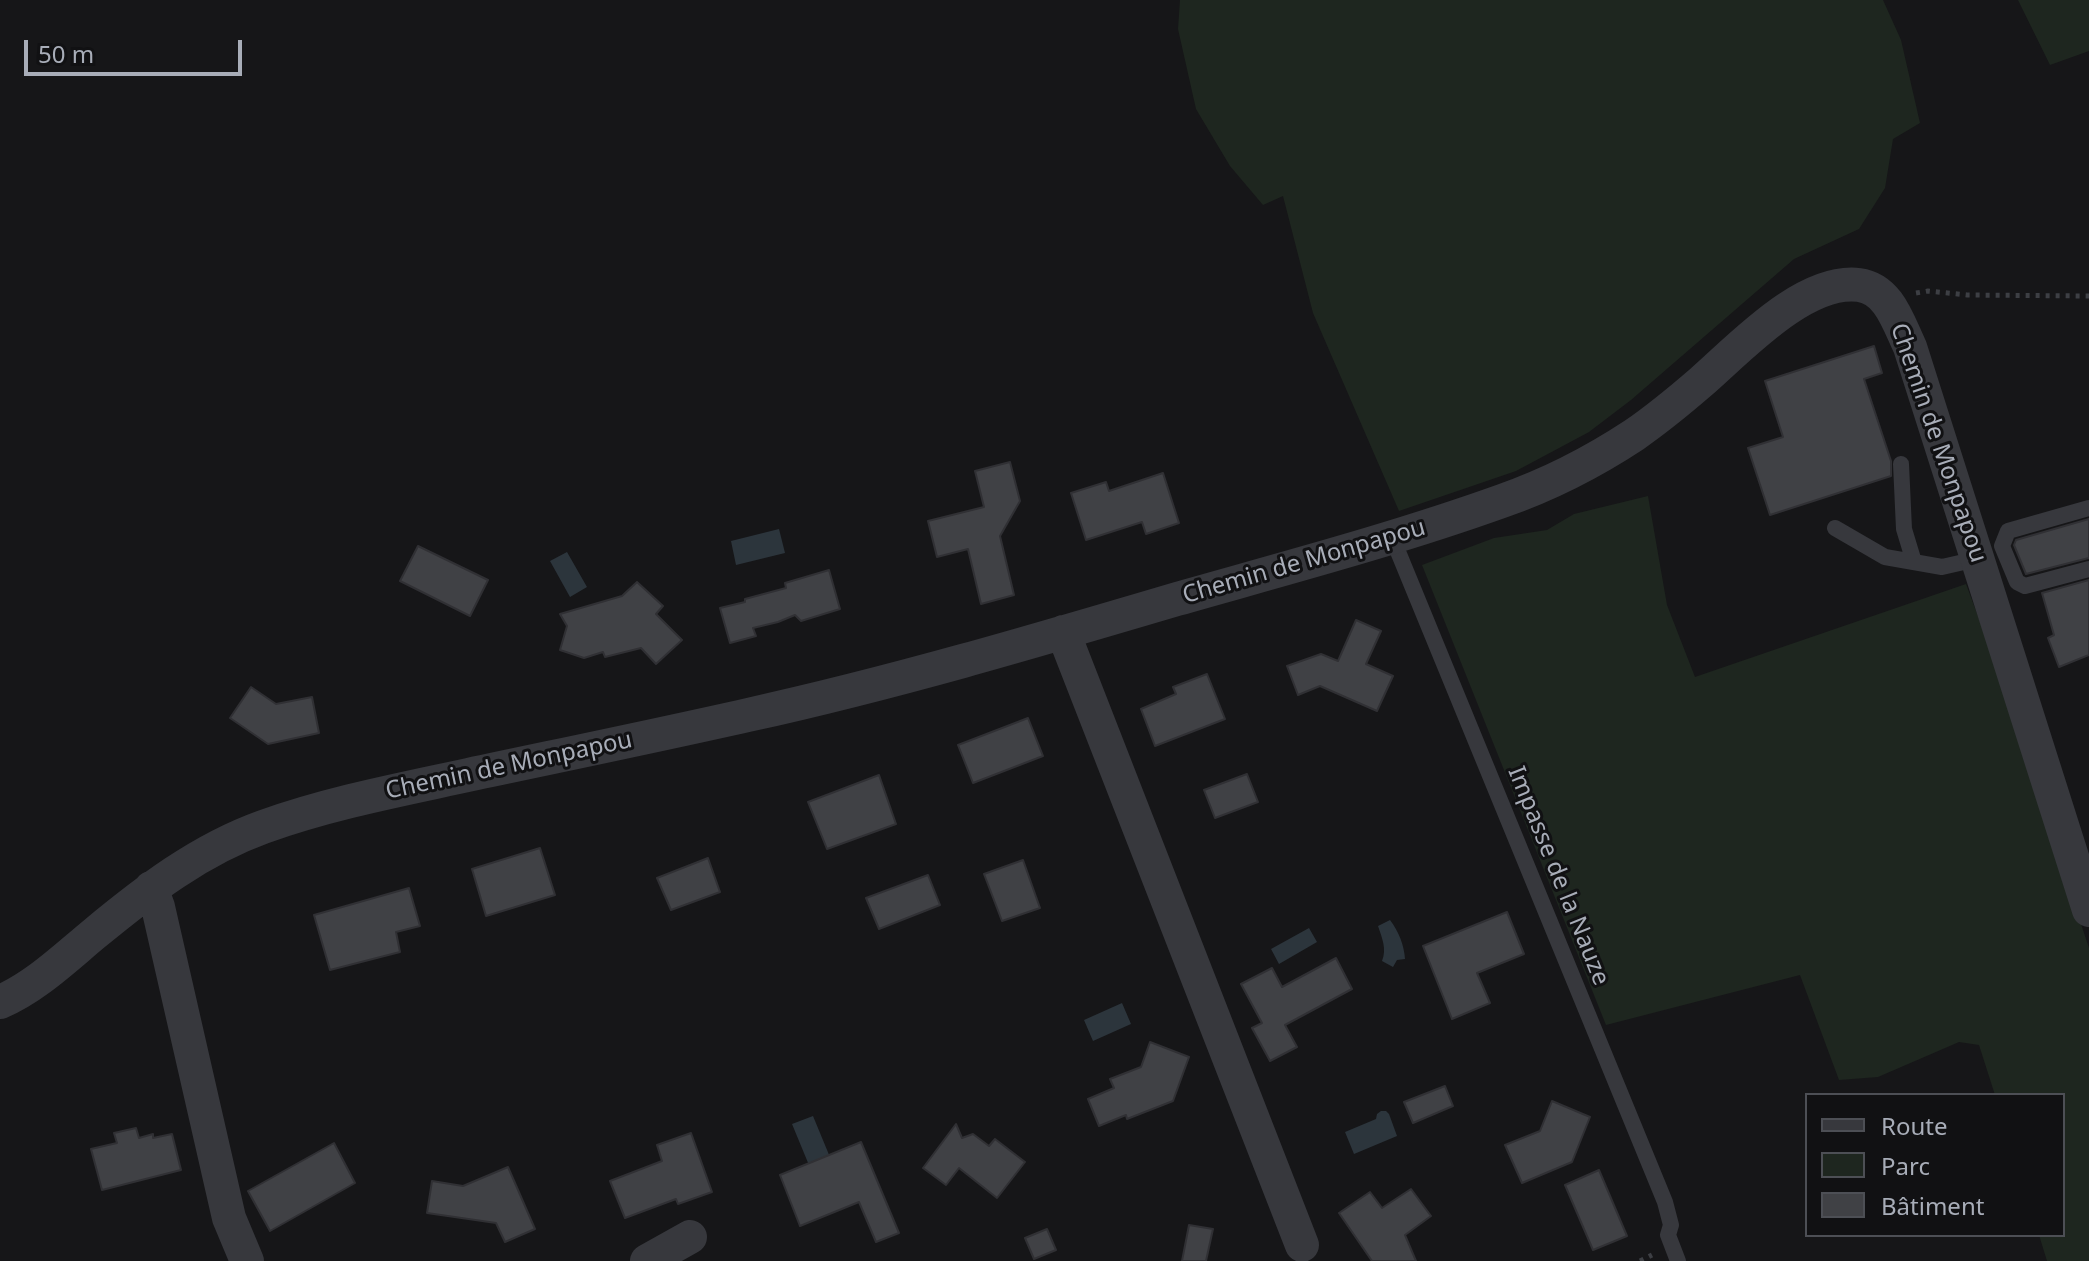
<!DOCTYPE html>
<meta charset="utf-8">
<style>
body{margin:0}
#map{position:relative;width:2089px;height:1261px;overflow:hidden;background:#161618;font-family:"Noto Sans",sans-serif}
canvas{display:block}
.legend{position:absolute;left:1805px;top:1093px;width:260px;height:144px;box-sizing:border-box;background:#111113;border:2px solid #4d4f55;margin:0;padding:10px 14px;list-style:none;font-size:24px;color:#a8adb8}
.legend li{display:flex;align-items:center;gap:16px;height:40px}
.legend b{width:40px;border:2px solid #4d4f55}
.scale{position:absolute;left:24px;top:40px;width:218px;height:36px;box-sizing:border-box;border:4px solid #a8adb8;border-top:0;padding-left:10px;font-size:24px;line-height:28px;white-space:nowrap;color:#a8adb8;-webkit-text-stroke:6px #111113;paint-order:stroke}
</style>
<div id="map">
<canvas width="2089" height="1261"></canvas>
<ul class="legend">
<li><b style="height:10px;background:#37383d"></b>Route</li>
<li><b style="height:22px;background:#1e261f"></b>Parc</li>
<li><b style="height:22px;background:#404145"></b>Bâtiment</li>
</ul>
<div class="scale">50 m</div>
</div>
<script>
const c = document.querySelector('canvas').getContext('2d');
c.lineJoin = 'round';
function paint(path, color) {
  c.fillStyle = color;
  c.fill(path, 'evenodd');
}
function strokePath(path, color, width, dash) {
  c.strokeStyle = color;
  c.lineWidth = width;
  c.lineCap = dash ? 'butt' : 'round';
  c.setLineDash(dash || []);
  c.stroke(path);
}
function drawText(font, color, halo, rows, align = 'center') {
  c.font = font + ' "Noto Sans",sans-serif';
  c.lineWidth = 6;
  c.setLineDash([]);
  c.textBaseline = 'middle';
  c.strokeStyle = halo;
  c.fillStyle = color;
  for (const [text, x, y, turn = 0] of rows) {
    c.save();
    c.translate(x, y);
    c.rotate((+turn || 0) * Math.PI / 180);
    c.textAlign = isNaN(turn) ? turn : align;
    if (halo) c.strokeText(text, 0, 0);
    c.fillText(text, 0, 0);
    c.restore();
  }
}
paint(new Path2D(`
 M 1180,0 L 1883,0 L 1901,40 L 1920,123 L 1893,139 L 1885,188 L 1859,229 L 1794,259 L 1631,400 L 1589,432 L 1516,471 L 1399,511 L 1313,313 L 1283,196 L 1263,205 L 1230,166 L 1196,109 L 1178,29 Z
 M 2018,0 L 2089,0 L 2089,51 L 2050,65 Z
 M 1648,496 L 1667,605 L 1695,677 L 1966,584 L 1982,627 L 2089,948 L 2089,1261 L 2047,1261 L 2039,1235 L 2063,1235 L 2063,1095 L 1995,1095 L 1979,1045 L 1959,1042 L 1878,1077 L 1839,1080 L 1800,975 L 1606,1025 L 1422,565 L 1494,538 L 1547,530 L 1574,514 Z`), '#1e261f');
paint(new Path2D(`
 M 779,529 L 785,553 L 736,565 L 731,541 Z
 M 567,552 L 587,587 L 570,597 L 550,561 Z
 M 1390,920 C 1399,932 1404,945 1405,959 L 1397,960 L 1393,967 L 1382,961 C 1387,949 1382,938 1378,926 Z
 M 1309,928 L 1317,942 L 1279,964 L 1271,949 Z
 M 1122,1003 L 1131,1024 L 1093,1041 L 1084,1020 Z
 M 1381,1111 L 1386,1111 L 1389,1114 L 1397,1136 L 1354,1154 L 1345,1132 L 1376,1119 L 1377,1114 Z
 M 813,1116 L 832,1162 L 811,1170 L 792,1124 Z`), '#2c353c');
const building = new Path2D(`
 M 1874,346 L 1882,373 L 1864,379 L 1891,461 L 1891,476 L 1770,515 L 1748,448 L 1783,437 L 1765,381 Z
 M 1010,462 L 1020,501 L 1000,536 L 1014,595 L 981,604 L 968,549 L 937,557 L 928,521 L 984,507 L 975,471 Z
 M 1163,473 L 1179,523 L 1146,534 L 1142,522 L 1086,540 L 1071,493 L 1106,482 L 1109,491 Z
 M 2089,519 L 2089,558 L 2026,574 L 2014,545 L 2016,540 Z
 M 418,546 L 488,580 L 470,616 L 400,581 Z
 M 829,570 L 840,609 L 801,621 L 795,615 L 778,622 L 753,628 L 756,636 L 730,643 L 720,608 L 745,602 L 745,599 L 786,588 L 785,583 Z
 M 2089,580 L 2089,655 L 2059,667 L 2048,638 L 2054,635 L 2042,593 Z
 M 637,582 L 663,606 L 656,614 L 682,640 L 656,664 L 641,648 L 605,657 L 603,652 L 584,658 L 560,650 L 567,626 L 560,614 L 622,596 Z
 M 1356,620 L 1381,631 L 1366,664 L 1393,676 L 1377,711 L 1320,686 L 1298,695 L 1287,666 L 1321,654 L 1338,661 Z
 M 1207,674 L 1225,719 L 1155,746 L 1141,709 L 1176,694 L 1173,687 Z
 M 251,687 L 276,704 L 312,697 L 319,733 L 268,744 L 230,718 Z
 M 1028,718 L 1043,756 L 973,783 L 958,745 Z
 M 1247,774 L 1258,802 L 1215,818 L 1204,790 Z
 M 879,775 L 896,824 L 827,849 L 808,802 Z
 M 540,848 L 555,895 L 486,916 L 472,869 Z
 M 708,858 L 720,892 L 671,910 L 657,878 Z
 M 1023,860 L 1040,908 L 1002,921 L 984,874 Z
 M 928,875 L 940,905 L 879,929 L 866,898 Z
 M 409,888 L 420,926 L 396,932 L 400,952 L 330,970 L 314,915 Z
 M 1507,912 L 1524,954 L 1477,973 L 1490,1003 L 1452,1019 L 1423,946 Z
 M 1336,958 L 1352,989 L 1285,1025 L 1297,1047 L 1270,1061 L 1252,1028 L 1262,1023 L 1241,984 L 1272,968 L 1282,987 Z
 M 1150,1042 L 1189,1057 L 1173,1101 L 1127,1119 L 1126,1115 L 1099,1126 L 1088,1099 L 1114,1088 L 1110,1079 L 1141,1067 Z
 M 1445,1086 L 1453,1106 L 1413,1123 L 1404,1102 Z
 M 1552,1101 L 1590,1117 L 1572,1162 L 1522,1183 L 1505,1145 L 1540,1131 Z
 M 956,1124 L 962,1138 L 973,1134 L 989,1146 L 995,1139 L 1025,1162 L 997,1198 L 959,1168 L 946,1185 L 923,1168 Z
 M 136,1128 L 139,1138 L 153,1134 L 153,1138 L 172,1134 L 181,1170 L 102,1190 L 91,1149 L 117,1143 L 114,1133 Z
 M 691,1133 L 712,1192 L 678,1204 L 676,1199 L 625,1218 L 610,1181 L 662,1161 L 657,1145 Z
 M 861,1142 L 899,1233 L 876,1242 L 859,1202 L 800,1226 L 780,1175 Z
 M 334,1143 L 355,1183 L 270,1231 L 248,1191 Z
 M 508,1167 L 535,1229 L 505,1242 L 496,1223 L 427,1213 L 432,1181 L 463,1186 Z
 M 1599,1170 L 1627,1236 L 1593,1250 L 1565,1185 Z
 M 1411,1189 L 1431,1216 L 1405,1235 L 1416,1261 L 1372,1261 L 1339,1213 L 1370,1192 L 1382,1208 Z
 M 1189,1225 L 1213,1229 L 1206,1261 L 1182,1261 Z
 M 1047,1229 L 1056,1250 L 1034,1259 L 1025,1238 Z`);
paint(building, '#404145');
strokePath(building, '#303034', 2);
strokePath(new Path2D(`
 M 1916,293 L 1928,291 L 1967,295 L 2089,296
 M 1640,1261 L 1652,1255`), '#3d3f44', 5, [4, 6]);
strokePath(new Path2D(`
 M 1901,464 L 1904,529 L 1914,562
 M 2089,508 L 2008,531 L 2002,546 L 2017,582 L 2025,586 L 2089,569
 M 1835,528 L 1885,557 L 1942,567 L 1977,559
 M 1392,537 L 1665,1202 L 1671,1225 L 1668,1235 L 1678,1261`), '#37383d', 16);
strokePath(new Path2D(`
 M 1063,632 L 1302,1245
 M 151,888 L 158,907 L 229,1218 L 247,1261
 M 0,1002 C 35,987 65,958 94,934 C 146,891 199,850 263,827 C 330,803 399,790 468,775 C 562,755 655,736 748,715 C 893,683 1035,641 1177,599 C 1286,568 1396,539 1502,501 C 1548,485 1593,462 1634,435 C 1657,419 1679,401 1701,382 C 1739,349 1804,278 1859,285 C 1889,289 1898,322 1910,347 L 2089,910
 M 647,1261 L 690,1237`), '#37383d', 34);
drawText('24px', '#a8adb8', '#111113', [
 ["Chemin de Monpapou",1938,443,71],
 ["Chemin de Monpapou",1304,562,-16],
 ["Chemin de Monpapou",509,766,-12],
 ["Impasse de la Nauze",1558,876,68]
]);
</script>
